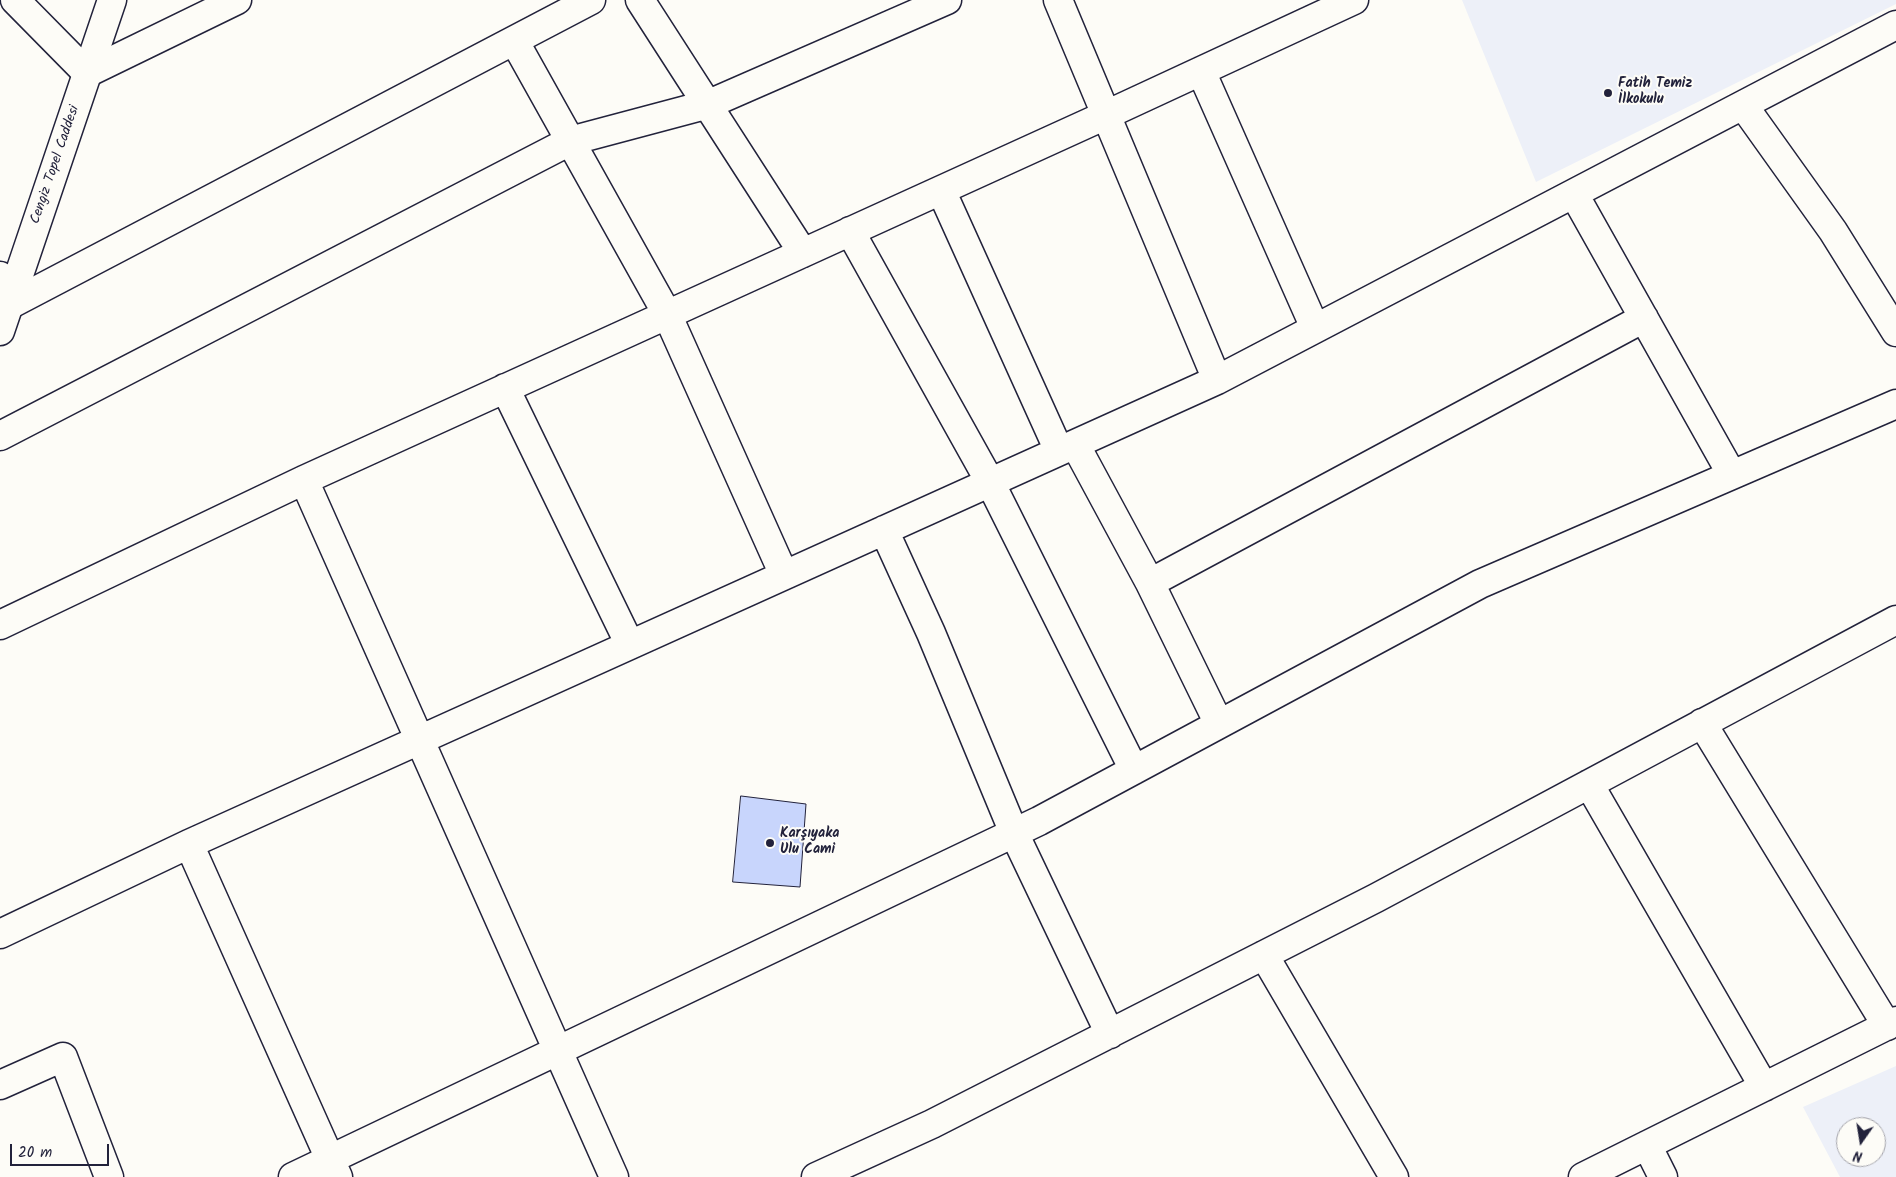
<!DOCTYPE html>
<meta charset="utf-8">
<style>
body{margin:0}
#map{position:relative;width:1896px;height:1177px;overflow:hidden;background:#fdfcf7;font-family:Kalam,sans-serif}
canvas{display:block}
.north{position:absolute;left:1836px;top:1117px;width:50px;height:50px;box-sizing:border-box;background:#fdfcf7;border:1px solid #a5a5ac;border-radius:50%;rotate:193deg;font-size:14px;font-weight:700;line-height:20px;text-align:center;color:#22223b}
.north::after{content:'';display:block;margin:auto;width:18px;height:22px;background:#22223b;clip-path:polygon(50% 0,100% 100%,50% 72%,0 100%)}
.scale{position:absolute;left:10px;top:1144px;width:99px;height:22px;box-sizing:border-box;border:2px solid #22223b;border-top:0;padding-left:6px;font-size:15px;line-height:18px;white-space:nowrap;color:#22223b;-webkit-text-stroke:4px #fdfcf7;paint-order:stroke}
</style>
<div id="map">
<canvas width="1896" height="1177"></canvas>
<div class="north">N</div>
<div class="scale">20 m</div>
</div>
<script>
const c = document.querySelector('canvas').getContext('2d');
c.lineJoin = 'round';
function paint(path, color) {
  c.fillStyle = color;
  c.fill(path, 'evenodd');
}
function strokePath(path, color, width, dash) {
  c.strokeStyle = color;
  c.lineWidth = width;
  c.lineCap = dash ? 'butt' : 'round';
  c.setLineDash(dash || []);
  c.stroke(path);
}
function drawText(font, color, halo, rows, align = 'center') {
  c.font = font + ' Kalam,sans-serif';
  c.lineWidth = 4;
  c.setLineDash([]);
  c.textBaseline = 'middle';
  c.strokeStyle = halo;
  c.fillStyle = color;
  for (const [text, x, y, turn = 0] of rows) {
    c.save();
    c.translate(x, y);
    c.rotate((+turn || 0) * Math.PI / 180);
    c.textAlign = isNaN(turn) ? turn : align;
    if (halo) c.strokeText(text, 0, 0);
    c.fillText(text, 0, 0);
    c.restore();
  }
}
paint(new Path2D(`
 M 1462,0 L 1896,0 L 1896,4 L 1536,182 Z
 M 1896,1066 L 1896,1177 L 1840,1177 L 1803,1107 ZM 1846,1127 L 1876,1127 L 1876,1157 L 1846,1157 Z`), '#edf0f8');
const building = new Path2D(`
 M 741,796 L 806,804 L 800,887 L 733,882 Z`);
paint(building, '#c8d5fc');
strokePath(building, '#22223b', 1);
const street = new Path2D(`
 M 15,0 L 87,73 L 237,0
 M 640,0 L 803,253
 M 1058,0 L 1217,380
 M 515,42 L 667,314 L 784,575
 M 1201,71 L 1315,328
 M 1743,105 L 1833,231 L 1896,332
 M 941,190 L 1059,451
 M 1574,194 L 1732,475
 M 850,231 L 990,482 L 1134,770
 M 0,276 L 14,291
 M 9,305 L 591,0
 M 505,388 L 630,645
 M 0,436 L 570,141 L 709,104 L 947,0
 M 1075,444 L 1150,583 L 1219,724
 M 304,480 L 614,1177
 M 884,530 L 931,633 L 1014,833 L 1110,1034
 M 1150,583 L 1644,318
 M 0,625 L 304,480 L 1106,115 L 1354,0
 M 1702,723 L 1887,1026
 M 1589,784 L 1764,1087
 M 189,844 L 338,1177
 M 0,934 L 189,844 L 1217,380 L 1896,25
 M 1264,955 L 1394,1177
 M 0,1085 L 63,1057 L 109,1177
 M 1647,1145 L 1663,1177
 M 293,1177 L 1039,821 L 1480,584 L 1896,404
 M 816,1177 L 932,1124 L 1376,898 L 1896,620
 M 1583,1177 L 1896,1021`);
const secondary = new Path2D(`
 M 0,331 L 112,0`);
strokePath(street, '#22223b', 31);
strokePath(secondary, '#22223b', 31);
strokePath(street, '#fdfcf7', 28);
strokePath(secondary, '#fdfcf7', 28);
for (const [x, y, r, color] of [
 [1608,93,5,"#22223b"],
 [770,843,5,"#22223b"]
]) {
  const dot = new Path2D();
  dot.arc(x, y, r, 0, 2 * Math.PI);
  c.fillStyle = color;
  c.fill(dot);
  strokePath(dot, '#fdfcf7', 2);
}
drawText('bold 14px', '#22223b', '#fdfcf7', [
 ["Fatih Temiz",1618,85],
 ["İlkokulu",1618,101],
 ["Karşıyaka",780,835],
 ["Ulu Cami",780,851]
], 'left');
drawText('14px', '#22223b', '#fdfcf7', [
 ["Cengiz Topel Caddesi",56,165,-71]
]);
</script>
